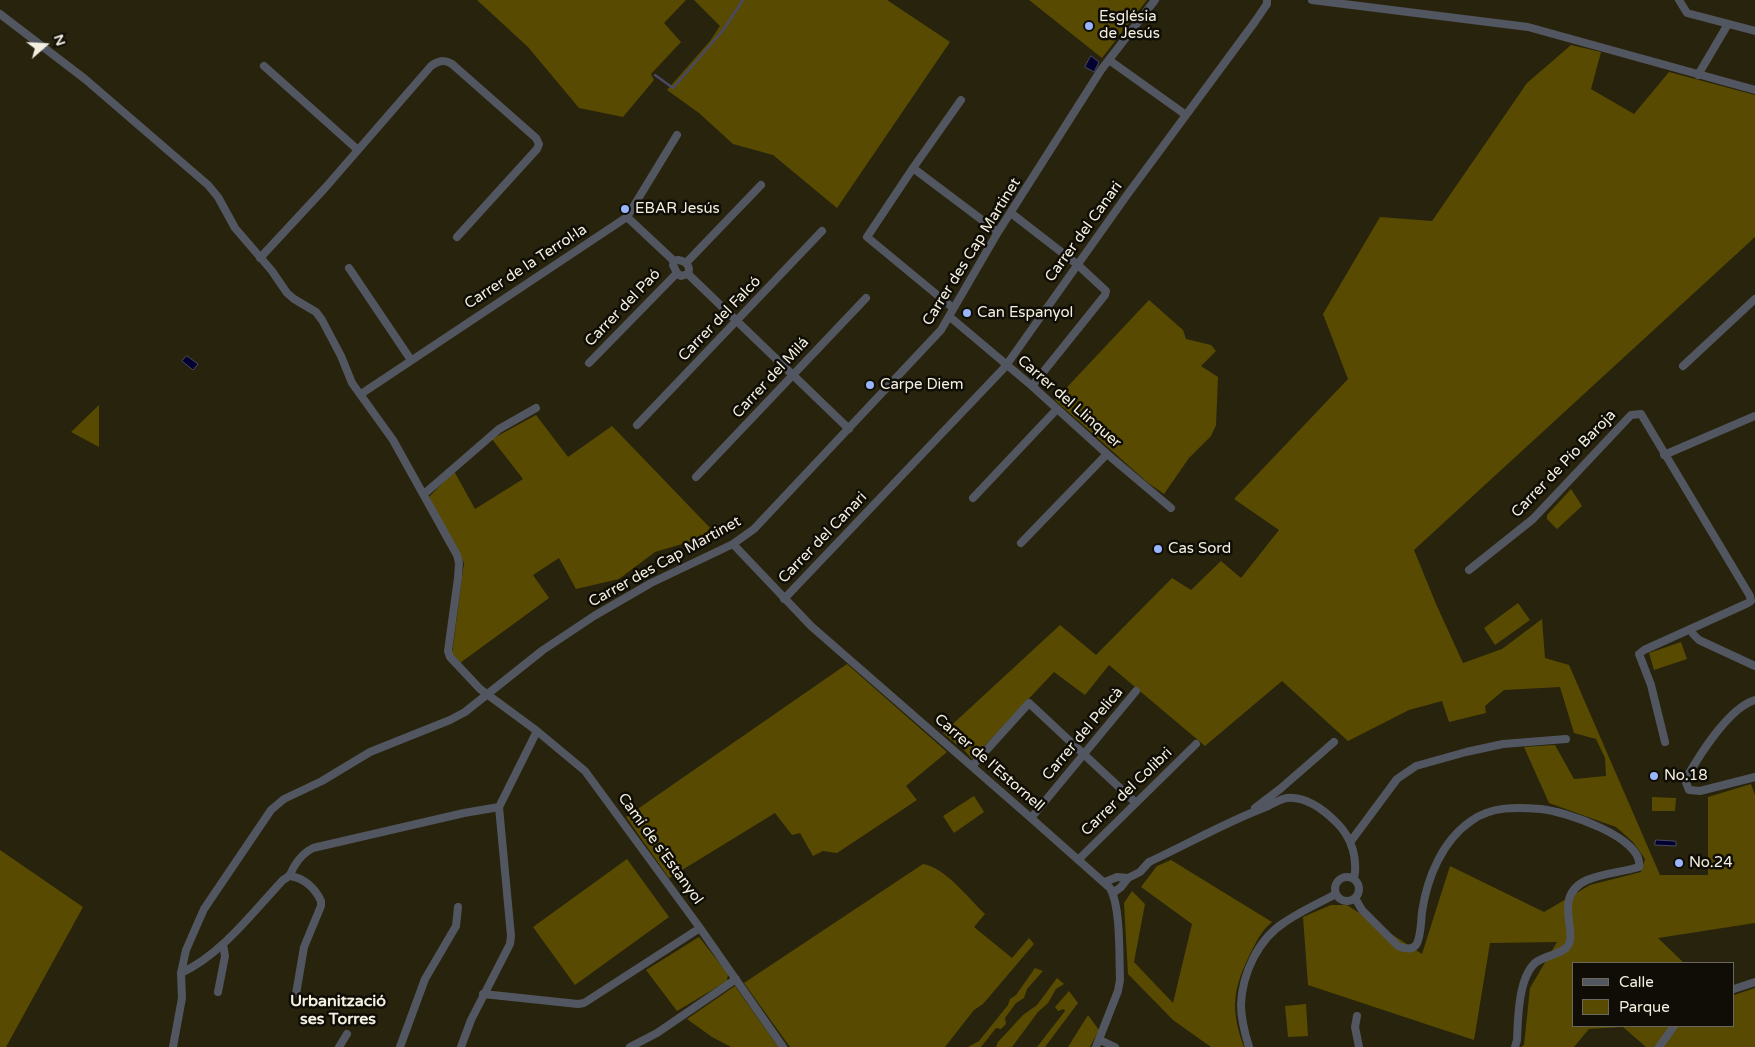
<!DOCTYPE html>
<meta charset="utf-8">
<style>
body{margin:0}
#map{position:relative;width:1755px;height:1047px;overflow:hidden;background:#28230d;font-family:"Varela Round",sans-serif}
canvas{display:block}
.legend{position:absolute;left:1572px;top:962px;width:162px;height:65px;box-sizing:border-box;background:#0f0d05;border:1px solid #6a685d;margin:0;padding:6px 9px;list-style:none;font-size:15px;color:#f3f0e2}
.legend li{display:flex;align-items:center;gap:10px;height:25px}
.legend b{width:25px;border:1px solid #6a685d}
.north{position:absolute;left:20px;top:20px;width:50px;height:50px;-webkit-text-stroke:4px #0f0d05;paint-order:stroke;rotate:71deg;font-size:14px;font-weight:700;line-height:20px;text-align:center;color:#f3f0e2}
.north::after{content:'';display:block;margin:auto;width:18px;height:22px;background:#f3f0e2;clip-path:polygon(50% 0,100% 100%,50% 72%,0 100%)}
</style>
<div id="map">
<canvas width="1755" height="1047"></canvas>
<ul class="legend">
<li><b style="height:6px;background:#525660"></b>Calle</li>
<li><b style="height:14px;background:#584b01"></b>Parque</li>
</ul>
<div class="north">N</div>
</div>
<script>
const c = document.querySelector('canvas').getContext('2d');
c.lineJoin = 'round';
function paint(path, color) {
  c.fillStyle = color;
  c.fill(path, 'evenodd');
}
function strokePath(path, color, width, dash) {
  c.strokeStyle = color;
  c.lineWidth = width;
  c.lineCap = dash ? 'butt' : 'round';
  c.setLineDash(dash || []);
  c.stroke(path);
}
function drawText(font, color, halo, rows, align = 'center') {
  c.font = font + ' "Varela Round",sans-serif';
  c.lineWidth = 5;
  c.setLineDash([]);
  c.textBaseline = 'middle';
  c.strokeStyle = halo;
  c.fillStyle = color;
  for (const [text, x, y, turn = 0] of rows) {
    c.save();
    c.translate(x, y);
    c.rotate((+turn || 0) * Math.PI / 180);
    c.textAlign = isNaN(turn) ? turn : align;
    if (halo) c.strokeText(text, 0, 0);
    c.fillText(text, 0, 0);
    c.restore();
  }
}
paint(new Path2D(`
 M 477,0 L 686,0 L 664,23 L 681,42 L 651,74 L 654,80 L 623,117 L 579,108 L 528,47 Z
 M 694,0 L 887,0 L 950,42 L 837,208 L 773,155 L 733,144 L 699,113 L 667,90 L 710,41 L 720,26 Z
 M 1029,0 L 1147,0 L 1102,58 Z
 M 1571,45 L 1601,52 L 1591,89 L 1634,114 L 1669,72 L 1755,95 L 1755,237 L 1414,550 L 1436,604 L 1463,663 L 1502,649 L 1542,619 L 1545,658 L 1569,665 L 1660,875 L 1708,875 L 1708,797 L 1751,784 L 1755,795 L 1755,923 L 1658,938 L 1684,963 L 1574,963 L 1574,1026 L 1734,1026 L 1734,995 L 1755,988 L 1755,1047 L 1646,1047 L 1623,1027 L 1589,1029 L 1574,1047 L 1521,1047 L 1524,1045 L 1530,988 L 1557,942 L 1490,943 L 1474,1040 L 1308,985 L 1303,917 L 1331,905 L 1347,905 L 1422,954 L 1450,866 L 1544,912 L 1590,885 L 1641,872 L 1645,859 L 1633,842 L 1616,827 L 1549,803 L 1524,747 L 1555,745 L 1574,779 L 1606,776 L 1605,758 L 1596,739 L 1574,733 L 1560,687 L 1504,690 L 1485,706 L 1486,713 L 1449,722 L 1442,701 L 1409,710 L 1348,741 L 1282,681 L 1205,746 L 1109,665 L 1085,695 L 1054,672 L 972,759 L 958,743 L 956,744 L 943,733 L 1060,625 L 1096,655 L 1172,578 L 1191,590 L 1221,561 L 1241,578 L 1279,530 L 1234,499 L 1348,379 L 1323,314 L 1380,217 L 1432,221 L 1527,83 Z
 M 1149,300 L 1183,330 L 1186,339 L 1211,345 L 1216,351 L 1201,366 L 1218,377 L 1216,425 L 1211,436 L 1189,458 L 1164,494 L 1147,482 L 1055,400 Z
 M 99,405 L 99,447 L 71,432 Z
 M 536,415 L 568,457 L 612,426 L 716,534 L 655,552 L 619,579 L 576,589 L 559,558 L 533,575 L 549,598 L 460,663 L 452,654 L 464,563 L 429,497 L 454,471 L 475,509 L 523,479 L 492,439 Z
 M 1571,489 L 1582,506 L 1557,529 L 1547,519 L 1547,515 Z
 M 1518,603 L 1530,620 L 1495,645 L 1484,628 Z
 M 1681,642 L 1687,659 L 1654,670 L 1649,653 Z
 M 847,664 L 947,752 L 906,786 L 917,800 L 837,853 L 823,851 L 813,856 L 800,833 L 792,835 L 775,813 L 669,878 L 626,817 Z
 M 974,796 L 984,812 L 954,833 L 943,816 Z
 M 1652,797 L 1676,798 L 1675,811 L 1652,811 Z
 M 0,850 L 83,907 L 6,1047 L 0,1047 Z
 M 627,859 L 669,917 L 575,985 L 533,927 Z
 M 1171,860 L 1272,922 C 1261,931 1257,941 1250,954 C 1233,989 1230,1009 1244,1047 L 1211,1047 L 1173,1020 L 1128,974 L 1124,903 L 1132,891 L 1145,904 L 1134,962 L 1173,1003 L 1192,924 L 1141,887 L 1157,866 Z
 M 923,864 C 945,867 969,899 985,914 L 974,927 L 1012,958 L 1029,938 L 1034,944 L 983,1004 L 974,1010 L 945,1047 L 790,1047 L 744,983 Z
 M 699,937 L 728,974 L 727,981 L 677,1011 L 646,970 Z
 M 1035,968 L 1043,971 L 1027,989 L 1024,998 L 1016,1003 L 1005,1018 L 1006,1024 L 1001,1029 L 996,1028 L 981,1047 L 968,1047 L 979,1041 L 1008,1005 L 1010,999 L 1016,995 Z
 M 1057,978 L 1064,984 L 1056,989 L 1048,1003 L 1038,1012 L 1012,1047 L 996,1047 L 998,1042 L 1023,1015 L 1037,1005 Z
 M 735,986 L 778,1047 L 731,1047 L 712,1037 L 687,1019 Z
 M 1069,991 L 1078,1003 L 1045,1047 L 1037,1047 L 1065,1011 L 1064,1009 L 1058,1011 L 1055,1007 Z
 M 1306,1004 L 1308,1036 L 1288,1037 L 1285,1006 Z
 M 1088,1015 L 1099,1030 L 1090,1047 L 1068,1047 Z`), '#584b01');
const water = new Path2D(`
 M 1091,56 L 1099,62 L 1094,72 L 1085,67 Z
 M 187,356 L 198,364 L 193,370 L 182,361 Z
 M 1656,840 L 1674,841 L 1676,842 L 1676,846 L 1655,845 Z`);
paint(water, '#010030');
strokePath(water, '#4a4865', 1);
strokePath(new Path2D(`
 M 655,75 L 673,88 L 724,29 L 743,0`), '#4a4865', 2.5);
strokePath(new Path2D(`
 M 1312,0 L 1528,27 L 1755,90
 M 1679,0 L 1687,13 L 1755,31
 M 0,14 L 85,79 L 208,185 L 218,197 L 235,228 L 272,271 L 287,293 L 294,299 L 316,312 L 322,320 L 341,356 L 352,383 L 393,440 L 457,555 L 459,563 L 458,578 L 448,651 L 450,657 L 480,689 L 537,731 L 585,771 L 700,928 L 783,1047
 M 1109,60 L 1186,115
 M 264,66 L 358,150
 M 1698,75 L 1728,24
 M 913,168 L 961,100
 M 1011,213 L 1078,265 L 1106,291 L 1105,295 L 1032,386
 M 627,217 L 674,261
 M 260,258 L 325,188 L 431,66 C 438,61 444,59 452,64 L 536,138 L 539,144 L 537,149 L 457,237
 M 678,260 C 686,261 691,266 688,274 L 681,276 L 677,273 L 673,265 L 674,261 Z
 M 686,263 L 761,185
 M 349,268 L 411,360
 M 688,274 L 849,429
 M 953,308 L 867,237 L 913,168 L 998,232
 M 950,317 L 1032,386 L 1107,454 L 1171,508
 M 589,363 L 677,273
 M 1683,366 L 1755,299
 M 361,394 L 627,217 L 677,135
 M 637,425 L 822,231
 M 1664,455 L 1755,416
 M 696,477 L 866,298
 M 424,494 L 499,429 L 536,408
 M 973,498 L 1057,409
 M 1021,543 L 1107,454
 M 733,544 L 811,626 L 1031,818 L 1110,888 C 1121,907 1119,957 1120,980 L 1118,991 L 1096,1047
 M 1469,570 L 1533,519 L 1631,415 L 1641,414 L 1750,596 L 1751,601 L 1748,603 L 1644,650 L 1639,654 L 1651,685 L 1665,742
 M 784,599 L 1005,367 L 1127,195 L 1254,23 L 1267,4 L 1267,0
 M 1691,630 L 1693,634 L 1699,640 L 1755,666
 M 1755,700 C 1728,708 1699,756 1685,780 L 1689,790 L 1700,791 L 1755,777
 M 972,766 L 1029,703 L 1136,803
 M 1255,808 L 1280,789 L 1334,742
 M 1031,818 L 1136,691
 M 1351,841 L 1397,779 L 1416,766 L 1466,752 L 1503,744 L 1566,739
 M 1078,860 L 1196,744
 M 290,876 C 304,878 315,888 321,901 L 321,906 L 304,947 L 296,994
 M1335 889a12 12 0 1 1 24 0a12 12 0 1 1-24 0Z
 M 1105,882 L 1117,877 L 1128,878
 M 1113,893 L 1121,887 L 1128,878 L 1140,872 L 1149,862 C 1188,844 1226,822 1266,807 C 1273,804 1280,799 1287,798 C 1306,796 1325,811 1337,823 C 1352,838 1358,859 1354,879
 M 1355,898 L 1362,910 L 1398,946 C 1404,948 1411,951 1416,945 C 1421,938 1421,921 1422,912 C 1427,878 1442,841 1471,821 C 1491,806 1517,807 1541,809 C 1563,811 1644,837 1639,867 C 1623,872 1603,873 1587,880 C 1550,897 1581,934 1566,948 C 1558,955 1544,956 1535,963 C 1518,979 1518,1019 1517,1040 L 1515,1047
 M 181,973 C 221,955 253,912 283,880 C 292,875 290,873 295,865 C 300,857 305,852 313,848 L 464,813 L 499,807
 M 1734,989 L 1755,982
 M 218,992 L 225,956 L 223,944
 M 483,994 L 578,1004 L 584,1003 L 700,928
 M 1357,1016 L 1355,1027 L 1359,1047
 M 1100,1040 L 1115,1047
 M 173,1047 L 182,998 L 181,973 L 186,950 L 204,909 L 271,810 L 284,799 L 322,781 L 370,752 L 450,720 L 465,712 L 543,650 L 594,616 L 651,583 L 733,544 L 754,529 L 941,330 L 998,232 L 1101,70 L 1155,0
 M 339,1047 L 347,1034
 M 400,1047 L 425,979 L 456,926 L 458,907
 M 461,1047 L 471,1020 L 510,944 L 511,936 L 499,807 L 537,731
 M 630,1047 L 657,1033 L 736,979
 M 1249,1047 C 1245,1034 1241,1019 1241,1005 C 1242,974 1258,939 1285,922 C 1301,911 1319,903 1336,894
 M 1659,1047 L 1674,1026`), '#525660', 8);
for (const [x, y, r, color] of [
 [1089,26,5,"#99b5fd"],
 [625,209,5,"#99b5fd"],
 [967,313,5,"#99b5fd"],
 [870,385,5,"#99b5fd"],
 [1158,549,5,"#99b5fd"],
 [1654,776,5,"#99b5fd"],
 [1679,863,5,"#99b5fd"]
]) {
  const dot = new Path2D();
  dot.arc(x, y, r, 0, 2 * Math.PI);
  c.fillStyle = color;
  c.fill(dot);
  strokePath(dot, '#0f0d05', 2);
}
drawText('15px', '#f3f0e2', '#0f0d05', [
 ["Església",1099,17],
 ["de Jesús",1099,34],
 ["EBAR Jesús",635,209],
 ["Can Espanyol",977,313],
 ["Carpe Diem",880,385],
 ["Cas Sord",1168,549],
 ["No.18",1664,776],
 ["No.24",1689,863]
], 'left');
drawText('15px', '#f3f0e2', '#0f0d05', [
 ["Carrer del Canari",1084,232,-54],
 ["Carrer des Cap Martinet",972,252,-58],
 ["Carrer de la Terrol·la",526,267,-33],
 ["Carrer del Paó",623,308,-46],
 ["Carrer del Falcó",720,319,-46],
 ["Carrer del Milá",771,378,-47],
 ["Carrer del Llinquer",1069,402,41],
 ["Carrer de Pío Baroja",1564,464,-46],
 ["Carrer del Canari",823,538,-46],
 ["Carrer des Cap Martinet",665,562,-29],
 ["Carrer del Pelicà",1083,734,-50],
 ["Carrer de l'Estornell",989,763,41],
 ["Carrer del Colibri",1127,792,-44],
 ["Camí de s'Estanyol",660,849,54]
]);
drawText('bold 16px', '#f3f0e2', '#0f0d05', [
 ["Urbanització",338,1002],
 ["ses Torres",338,1020]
]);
</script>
